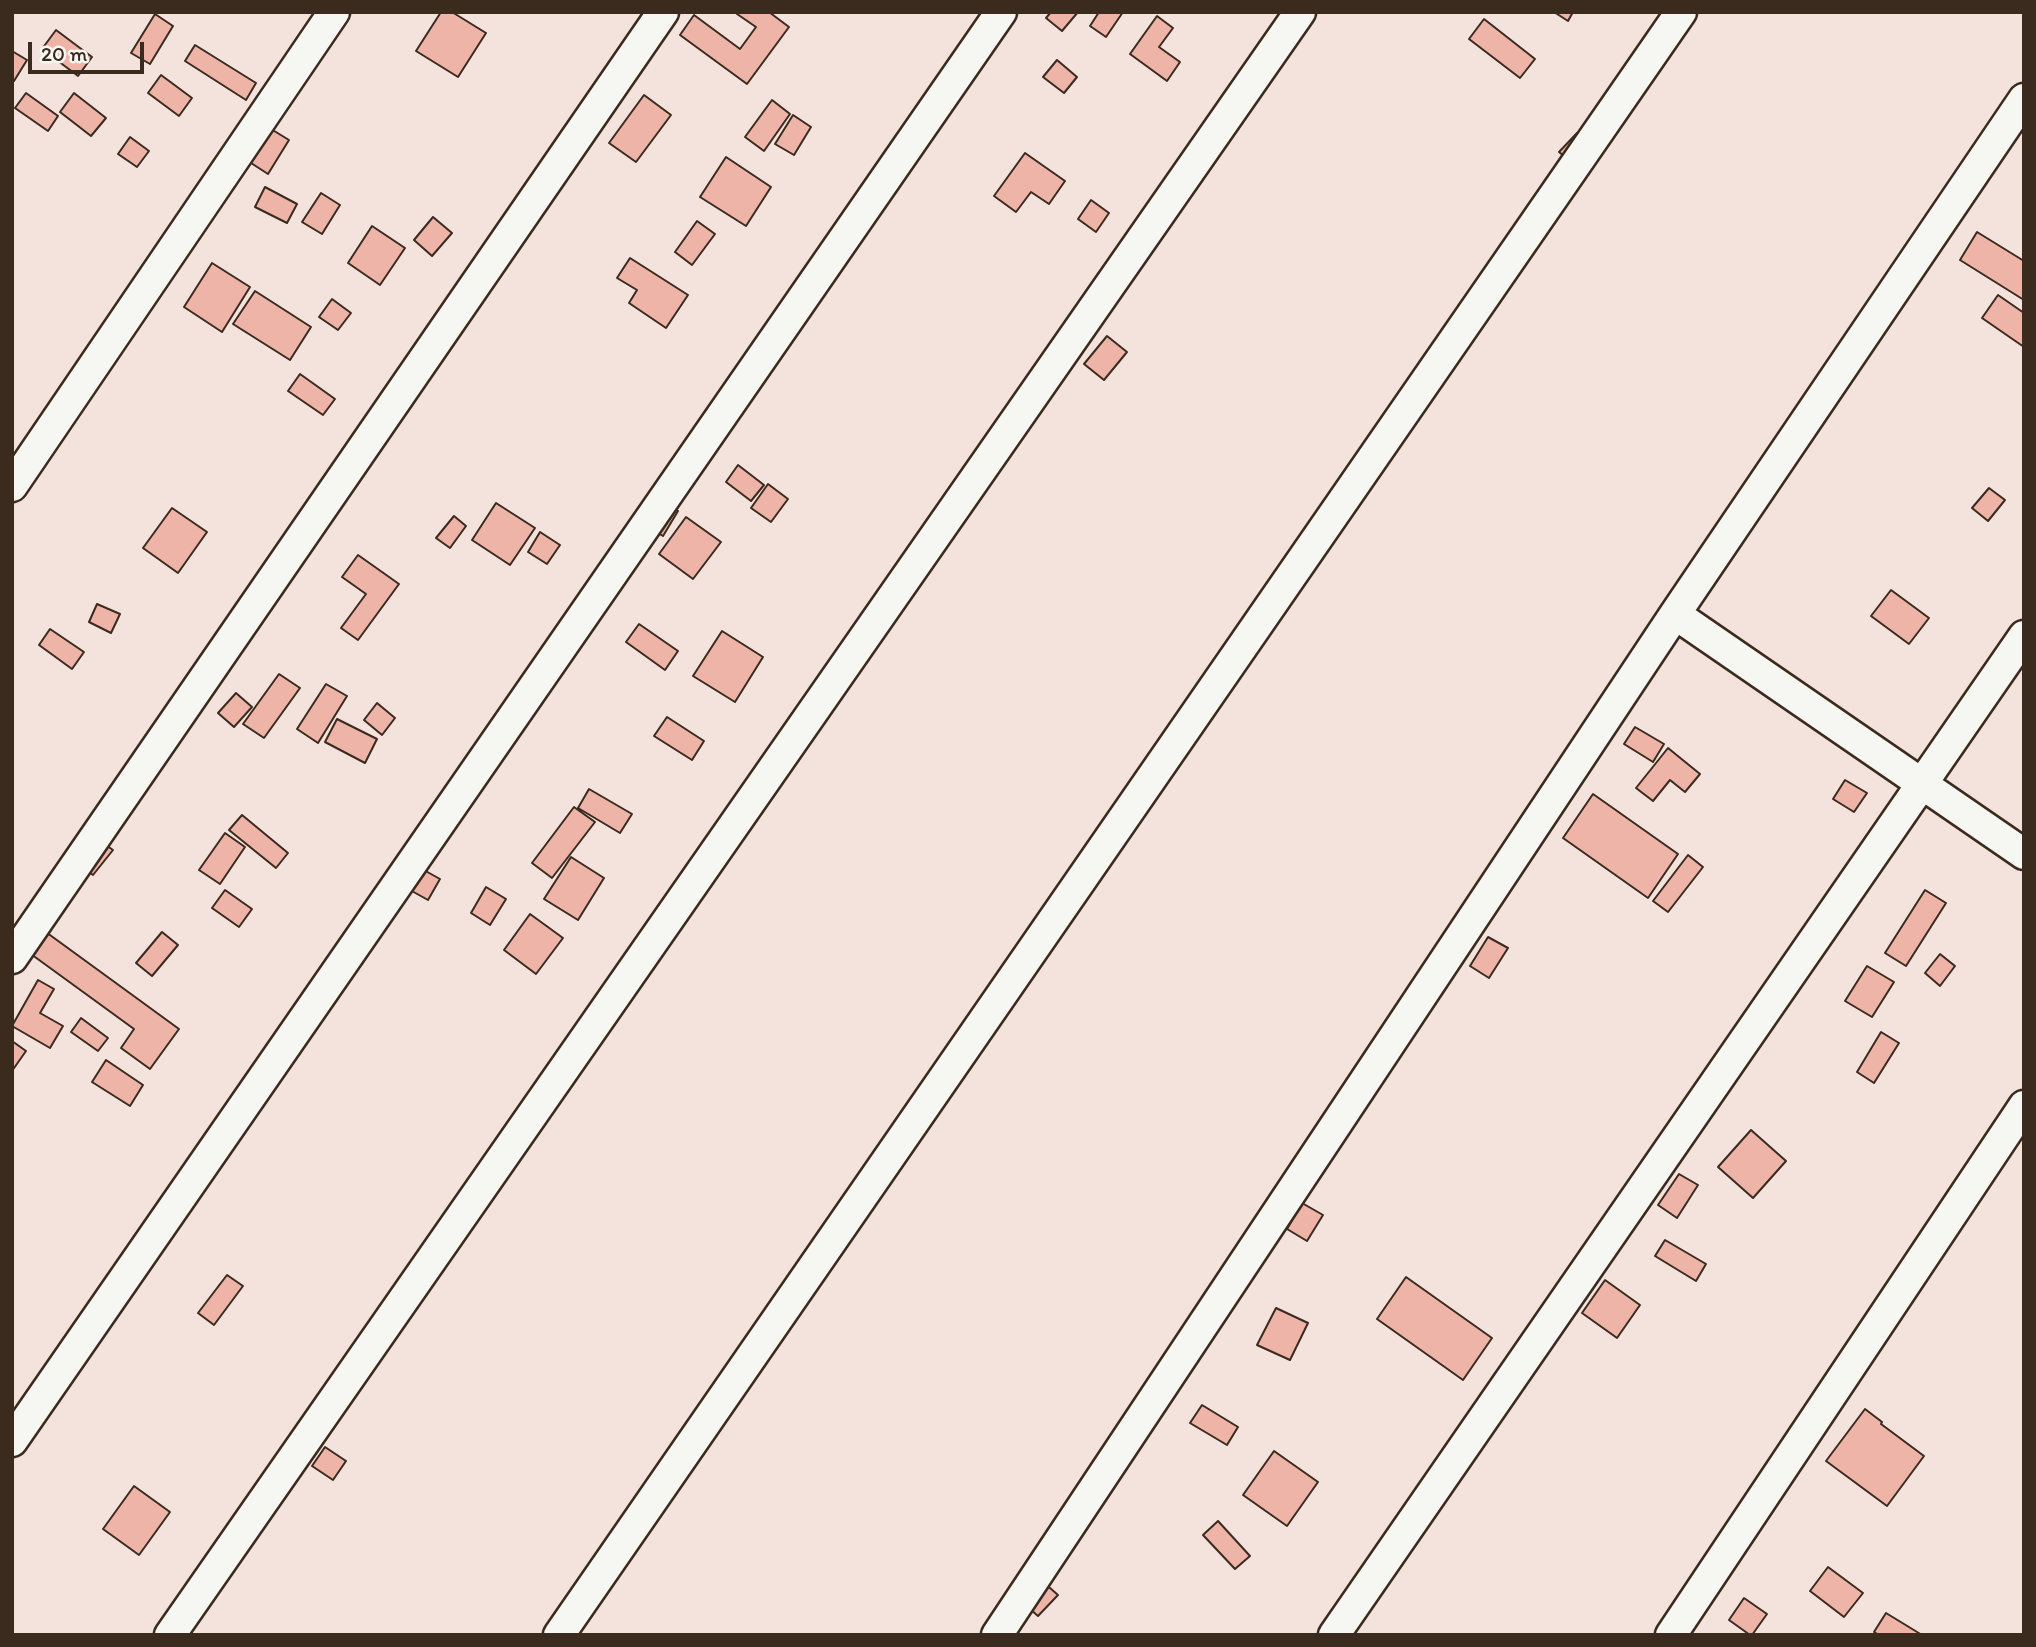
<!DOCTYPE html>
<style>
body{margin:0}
#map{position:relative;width:2036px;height:1647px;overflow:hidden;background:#f4e2dc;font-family:Itim,sans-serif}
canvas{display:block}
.frame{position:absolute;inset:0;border:14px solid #3b2a1e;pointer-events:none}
.scale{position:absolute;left:28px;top:42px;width:116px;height:32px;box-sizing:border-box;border:4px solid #3b2a1e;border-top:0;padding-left:9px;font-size:21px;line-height:24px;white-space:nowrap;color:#3b2a1e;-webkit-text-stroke:5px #f6f6f2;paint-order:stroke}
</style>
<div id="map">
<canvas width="2036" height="1647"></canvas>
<div class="frame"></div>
<div class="scale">20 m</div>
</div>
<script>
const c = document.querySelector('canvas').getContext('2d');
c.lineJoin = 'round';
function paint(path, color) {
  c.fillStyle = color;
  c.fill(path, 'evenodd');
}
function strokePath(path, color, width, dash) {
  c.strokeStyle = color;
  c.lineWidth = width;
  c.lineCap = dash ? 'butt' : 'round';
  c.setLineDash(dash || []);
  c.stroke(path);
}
const building = new Path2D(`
 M 441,12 L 452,12 L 486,33 L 458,77 L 416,51 Z
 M 738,12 L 769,12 L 789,27 L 747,84 L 680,35 L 694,15 L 740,49 L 756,27 L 737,14 Z
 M 1051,12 L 1078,12 L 1062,31 L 1046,18 Z
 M 1099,12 L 1123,12 L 1106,37 L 1090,26 Z
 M 1554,12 L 1573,12 L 1568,21 Z
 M 155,14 L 173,26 L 150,64 L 131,53 Z
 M 1157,16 L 1173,28 L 1159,47 L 1180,62 L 1167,81 L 1130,54 Z
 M 1484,19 L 1535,59 L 1520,78 L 1469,39 Z
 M 56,30 L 92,57 L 78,76 L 42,49 Z
 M 195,45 L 256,83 L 246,100 L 185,61 Z
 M 12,51 L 27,60 L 14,81 L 12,79 Z
 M 1057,60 L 1077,77 L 1064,93 L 1043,77 Z
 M 161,75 L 192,98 L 179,116 L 148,93 Z
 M 26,93 L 58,116 L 48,131 L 15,108 Z
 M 74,93 L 106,118 L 91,136 L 60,112 Z
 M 644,95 L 671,115 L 636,162 L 609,143 Z
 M 772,100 L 790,114 L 764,151 L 745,137 Z
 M 793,115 L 811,127 L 794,155 L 775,144 Z
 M 271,129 L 289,140 L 268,174 L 251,163 Z
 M 1577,133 L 1593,147 L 1576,166 L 1559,152 Z
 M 130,137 L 149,151 L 137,167 L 118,154 Z
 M 1025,153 L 1065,181 L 1049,204 L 1031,192 L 1016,212 L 994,196 Z
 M 726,157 L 771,187 L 746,226 L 700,197 Z
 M 265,187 L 297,204 L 287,223 L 255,207 Z
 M 321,193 L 340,205 L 322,234 L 302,222 Z
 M 1091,200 L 1109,213 L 1096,232 L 1078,219 Z
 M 433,217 L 452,233 L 432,256 L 414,240 Z
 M 697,221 L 715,234 L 692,265 L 675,252 Z
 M 372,226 L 405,248 L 380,285 L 348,263 Z
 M 1977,232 L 2024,261 L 2024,300 L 1960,260 Z
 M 630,258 L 688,295 L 666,328 L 629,303 L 637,290 L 617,278 Z
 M 212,263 L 250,287 L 222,332 L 184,307 Z
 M 255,291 L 311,327 L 290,360 L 233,324 Z
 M 1998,295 L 2024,313 L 2024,347 L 1982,318 Z
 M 332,299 L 351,313 L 338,330 L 319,317 Z
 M 1107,336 L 1127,352 L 1104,380 L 1084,364 Z
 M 300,374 L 335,399 L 323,415 L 288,391 Z
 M 738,465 L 764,485 L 751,501 L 726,482 Z
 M 768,484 L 788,499 L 771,522 L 751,508 Z
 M 1989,488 L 2005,500 L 1988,521 L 1972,508 Z
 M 659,499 L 678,511 L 663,536 L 643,524 Z
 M 496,503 L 535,528 L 510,565 L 472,540 Z
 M 172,508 L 207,532 L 178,573 L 143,548 Z
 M 454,516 L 466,526 L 450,548 L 436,538 Z
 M 686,517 L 721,542 L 693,579 L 659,554 Z
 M 540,532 L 560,545 L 547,564 L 528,552 Z
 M 358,555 L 399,584 L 358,640 L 341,628 L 366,594 L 342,577 Z
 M 1891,590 L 1929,618 L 1909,644 L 1871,616 Z
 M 97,604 L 120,614 L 111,633 L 89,622 Z
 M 639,624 L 678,651 L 665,670 L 626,642 Z
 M 50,629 L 84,652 L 72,669 L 39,645 Z
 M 722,631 L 763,657 L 735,702 L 693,676 Z
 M 279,674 L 300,688 L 264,738 L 243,724 Z
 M 326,684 L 347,696 L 318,743 L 297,729 Z
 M 236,693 L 252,707 L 234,727 L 218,713 Z
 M 377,703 L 395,718 L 382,735 L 364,720 Z
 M 667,717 L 704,741 L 692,760 L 654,736 Z
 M 337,719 L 377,739 L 365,763 L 325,742 Z
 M 1635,727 L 1664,744 L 1653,762 L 1624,744 Z
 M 1668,748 L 1700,774 L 1685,792 L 1670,780 L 1653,801 L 1636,788 Z
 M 1845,780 L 1867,793 L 1854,812 L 1833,799 Z
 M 589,789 L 632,814 L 620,833 L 578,808 Z
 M 1593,794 L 1678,854 L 1648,898 L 1563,838 Z
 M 574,807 L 595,822 L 552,878 L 532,863 Z
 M 242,815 L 288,853 L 276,868 L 229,830 Z
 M 225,833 L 245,847 L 220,884 L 199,870 Z
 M 99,840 L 113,850 L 93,875 L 80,865 Z
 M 1688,855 L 1703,867 L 1668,912 L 1653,901 Z
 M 571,857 L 604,878 L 578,920 L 544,899 Z
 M 422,869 L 440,879 L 428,900 L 410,890 Z
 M 486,887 L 506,899 L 490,925 L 471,913 Z
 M 225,890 L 252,909 L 239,927 L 212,908 Z
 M 1925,890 L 1946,903 L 1906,966 L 1885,953 Z
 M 530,914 L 563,938 L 536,974 L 504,950 Z
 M 39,927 L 179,1029 L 150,1069 L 121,1048 L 134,1029 L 24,949 Z
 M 162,932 L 178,945 L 152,976 L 136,963 Z
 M 1488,937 L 1508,948 L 1489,978 L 1470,966 Z
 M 1940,954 L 1955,966 L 1940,986 L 1925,973 Z
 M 1867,966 L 1894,982 L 1872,1017 L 1845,1001 Z
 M 38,980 L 54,989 L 40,1013 L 63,1026 L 50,1048 L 12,1026 Z
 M 81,1018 L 108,1038 L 98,1051 L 71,1032 Z
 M 1881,1032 L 1899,1043 L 1874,1083 L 1857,1072 Z
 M 12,1041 L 26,1051 L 12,1071 Z
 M 106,1060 L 143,1085 L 130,1106 L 92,1082 Z
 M 1751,1130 L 1786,1161 L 1753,1198 L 1718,1167 Z
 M 1679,1174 L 1698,1185 L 1677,1218 L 1658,1205 Z
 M 1302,1203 L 1323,1215 L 1307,1241 L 1287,1229 Z
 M 1665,1240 L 1706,1264 L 1696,1281 L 1655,1256 Z
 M 227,1275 L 243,1286 L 214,1325 L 198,1313 Z
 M 1406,1277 L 1492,1338 L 1463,1380 L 1377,1319 Z
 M 1605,1280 L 1640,1305 L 1617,1338 L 1582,1313 Z
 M 1276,1308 L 1308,1323 L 1290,1360 L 1257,1345 Z
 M 1202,1405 L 1238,1427 L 1227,1445 L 1190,1423 Z
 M 1865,1409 L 1882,1422 L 1881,1424 L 1924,1456 L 1887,1506 L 1826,1461 Z
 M 325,1447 L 346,1461 L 333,1480 L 312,1466 Z
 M 1274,1451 L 1318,1482 L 1287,1526 L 1243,1495 Z
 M 134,1486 L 170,1512 L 139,1555 L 103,1529 Z
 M 1218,1521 L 1250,1556 L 1235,1569 L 1203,1535 Z
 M 1828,1567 L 1863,1593 L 1844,1617 L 1810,1591 Z
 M 1042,1581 L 1058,1595 L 1038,1616 L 1022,1602 Z
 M 1744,1598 L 1767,1614 L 1752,1635 L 1750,1635 L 1729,1620 Z
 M 1886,1613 L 1922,1635 L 1879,1635 L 1874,1632 Z`);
paint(building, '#eeb4a8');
strokePath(building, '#3b2a1e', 2);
const street = new Path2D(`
 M 12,486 L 334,12
 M 1675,614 L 2024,854
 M 12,958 L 663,12
 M 12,1441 L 1001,12
 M 170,1635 L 1300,12
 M 559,1635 L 1681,12
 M 997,1635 L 1675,614 L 2024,99
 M 1334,1635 L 2024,636
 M 1671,1635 L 2024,1106`);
strokePath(street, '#3b2a1e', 35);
strokePath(street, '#f6f6f2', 30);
</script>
